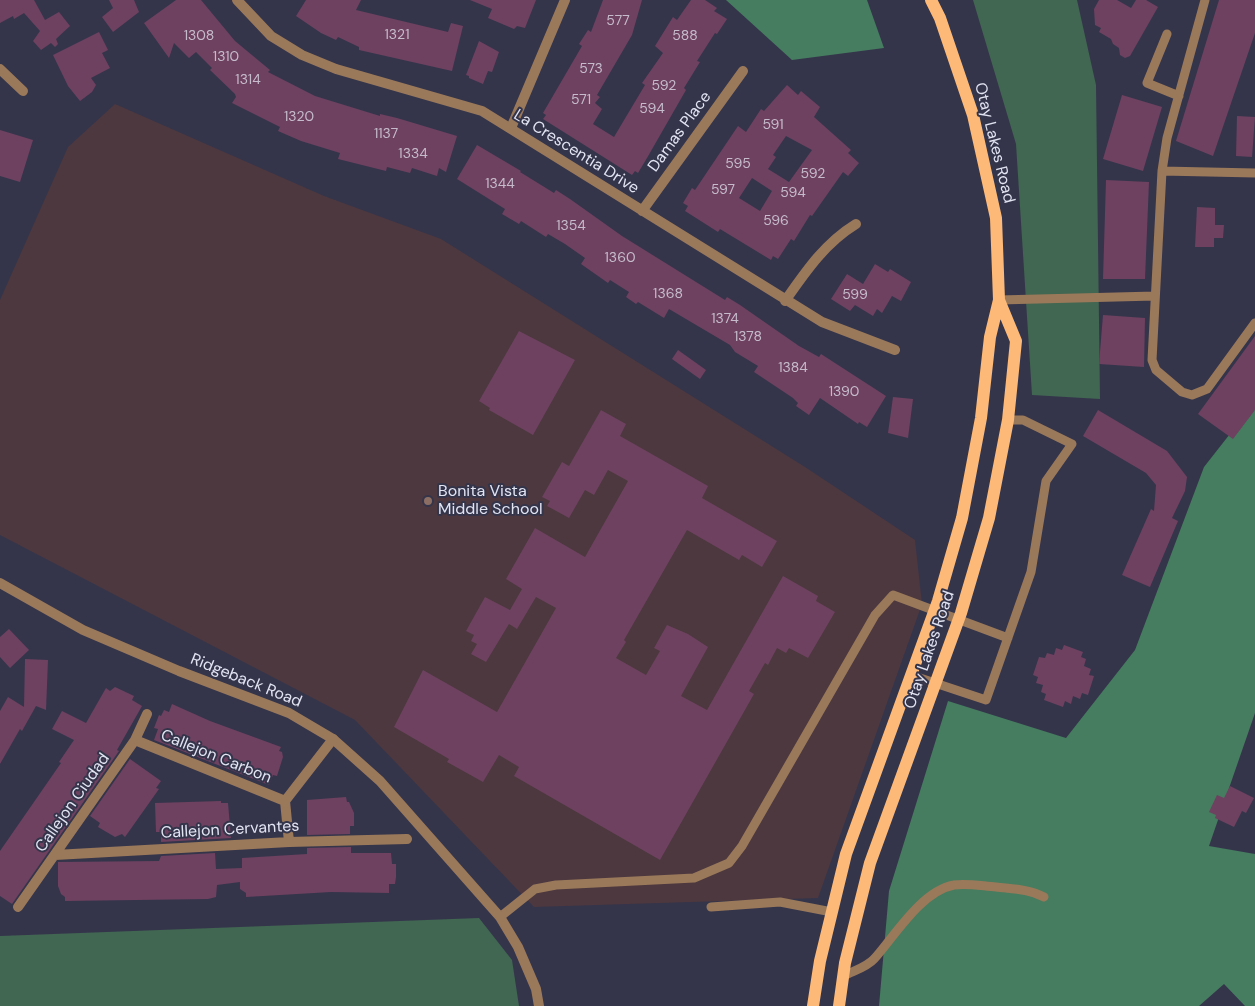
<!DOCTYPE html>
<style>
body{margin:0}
canvas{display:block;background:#34344b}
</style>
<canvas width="1255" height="1006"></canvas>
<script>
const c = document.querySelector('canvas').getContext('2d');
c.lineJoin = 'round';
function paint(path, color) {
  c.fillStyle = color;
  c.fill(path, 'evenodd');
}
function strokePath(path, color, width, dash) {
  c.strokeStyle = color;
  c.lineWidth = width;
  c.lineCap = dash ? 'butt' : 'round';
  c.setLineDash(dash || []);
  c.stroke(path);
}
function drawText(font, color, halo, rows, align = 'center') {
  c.font = font + ' "DM Sans",sans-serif';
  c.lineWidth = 4;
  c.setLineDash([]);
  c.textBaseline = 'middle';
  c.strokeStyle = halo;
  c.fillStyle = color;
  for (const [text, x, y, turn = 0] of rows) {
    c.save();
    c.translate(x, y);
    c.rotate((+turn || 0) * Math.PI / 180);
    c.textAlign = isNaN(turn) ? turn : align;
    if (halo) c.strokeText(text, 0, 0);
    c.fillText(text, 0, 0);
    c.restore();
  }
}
paint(new Path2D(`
 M 115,104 L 324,196 L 441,239 L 805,467 L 915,540 L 922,604 L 818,898 L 534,907 L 355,720 L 0,535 L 0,300 L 68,147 Z`), '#4c383e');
paint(new Path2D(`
 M 973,0 L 1077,0 L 1096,85 L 1100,399 L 1032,395 L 1016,144 Z
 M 479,918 L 512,960 L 519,1006 L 0,1006 L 0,936 Z`), '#416651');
paint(new Path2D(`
 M 726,0 L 867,0 L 884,48 L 792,60 Z
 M 1255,402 L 1255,713 L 1209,846 L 1255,854 L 1255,1006 L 1245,1006 L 1224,984 L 1199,1006 L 879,1006 L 889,891 L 948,701 L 1066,738 L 1135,650 L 1204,467 Z`), '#467c5f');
paint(new Path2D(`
 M 0,0 L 34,0 L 45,20 L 59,12 L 70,26 L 56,39 L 58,44 L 55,47 L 51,43 L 41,50 L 33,41 L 40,31 L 24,13 L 14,19 L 13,16 L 0,23 Z
 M 109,0 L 134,0 L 139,12 L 113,32 L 102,17 L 113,8 Z
 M 176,0 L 201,0 L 235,41 L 270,70 L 268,72 L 315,96 L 380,116 L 380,114 L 397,118 L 457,136 L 446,172 L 439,168 L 437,176 L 412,168 L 410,173 L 387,167 L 386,171 L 338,159 L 340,153 L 301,141 L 278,131 L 280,127 L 232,103 L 236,97 L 235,94 L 210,70 L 212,68 L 196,52 L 189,58 L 174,43 L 169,58 L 144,23 Z
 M 306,0 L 361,0 L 356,10 L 448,32 L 451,23 L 463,26 L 452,71 L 359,50 L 359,47 L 338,37 L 336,40 L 321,33 L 296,16 Z
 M 470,0 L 536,0 L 525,28 L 517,26 L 514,29 L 488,18 L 492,9 Z
 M 603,0 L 642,0 L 632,35 L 597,95 L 600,97 L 595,103 L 602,109 L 593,124 L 614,137 L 645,85 L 642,83 L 663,53 L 655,46 L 673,17 L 677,20 L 691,0 L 705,0 L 717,8 L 714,11 L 727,19 L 717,34 L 715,33 L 697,61 L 700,62 L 684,88 L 686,90 L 647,158 L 638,173 L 635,171 L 632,175 L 543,119 L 546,115 L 543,113 L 582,46 L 579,44 L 588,30 L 591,32 Z
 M 1099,0 L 1117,0 L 1131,8 L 1136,0 L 1146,0 L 1158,7 L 1130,56 L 1125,58 L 1120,55 L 1119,48 L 1113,44 L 1111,39 L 1099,32 L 1101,28 L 1095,25 L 1094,9 Z
 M 1219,0 L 1255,0 L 1255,33 L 1213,156 L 1176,141 Z
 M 99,32 L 108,50 L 102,53 L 110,68 L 91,78 L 96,85 L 92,92 L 80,101 L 68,86 L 53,55 Z
 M 479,41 L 499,52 L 492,72 L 488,71 L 483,84 L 469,78 L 469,76 L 466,75 Z
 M 787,85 L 798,95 L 801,91 L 820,107 L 814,117 L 851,150 L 848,153 L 859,163 L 848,176 L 843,172 L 812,216 L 810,215 L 794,241 L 791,239 L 778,259 L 773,256 L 771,260 L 720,229 L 718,232 L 685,211 L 688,206 L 683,203 L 692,188 L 695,190 L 738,126 L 746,132 L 761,109 L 764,111 ZM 786,136 L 812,150 L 789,182 L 768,169 L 776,157 L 773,155 ZM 752,178 L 772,191 L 760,211 L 739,198 Z
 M 1122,95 L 1162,107 L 1143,171 L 1103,159 Z
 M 1237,116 L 1255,117 L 1252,157 L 1236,156 Z
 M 0,130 L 33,140 L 20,182 L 0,176 Z
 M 477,145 L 521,171 L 520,172 L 554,193 L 556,190 L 570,199 L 622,236 L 725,300 L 727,297 L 740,305 L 799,346 L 819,357 L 821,354 L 886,396 L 867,427 L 859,422 L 858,424 L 820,398 L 809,415 L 796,406 L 798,403 L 793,398 L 754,372 L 758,366 L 735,352 L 730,345 L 669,309 L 664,318 L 638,302 L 636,304 L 626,297 L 629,292 L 610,280 L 608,283 L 581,264 L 585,258 L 565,244 L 548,234 L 546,237 L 521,221 L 519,224 L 502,214 L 505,209 L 457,179 Z
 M 1106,180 L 1149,182 L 1145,279 L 1103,279 Z
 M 1197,207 L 1215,208 L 1215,225 L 1224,225 L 1223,238 L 1214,238 L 1214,247 L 1195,247 Z
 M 875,264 L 888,272 L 890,269 L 911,282 L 901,301 L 892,296 L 882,313 L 877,309 L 873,316 L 855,305 L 850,311 L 831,299 L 847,274 L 863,284 Z
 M 1103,315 L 1145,318 L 1144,367 L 1099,364 Z
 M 519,331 L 575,360 L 533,435 L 489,410 L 490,408 L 479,401 Z
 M 1255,336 L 1255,410 L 1233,439 L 1198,414 Z
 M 678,350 L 706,370 L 700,379 L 672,359 Z
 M 893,397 L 913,399 L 908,438 L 888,433 Z
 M 601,410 L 626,424 L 620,436 L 708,486 L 702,498 L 777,541 L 762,567 L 742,555 L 739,560 L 687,530 L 624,640 L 626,642 L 616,658 L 646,675 L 660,651 L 654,648 L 667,625 L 688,634 L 708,647 L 681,696 L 707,710 L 783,576 L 818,596 L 816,601 L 835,612 L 808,658 L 789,648 L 786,653 L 777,648 L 768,665 L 765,663 L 749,691 L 754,694 L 660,860 L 514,776 L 519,767 L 499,755 L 483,782 L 447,762 L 449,759 L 394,727 L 423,670 L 497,712 L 556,608 L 536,597 L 517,629 L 509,624 L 486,662 L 471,654 L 477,644 L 471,641 L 474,635 L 466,631 L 485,597 L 510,610 L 522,589 L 506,579 L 535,528 L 585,557 L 628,481 L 608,470 L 594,495 L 585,490 L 569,518 L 547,506 L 550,501 L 542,497 L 562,462 L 569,466 Z
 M 1098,410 L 1167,451 L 1187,477 L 1185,491 L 1172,518 L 1178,521 L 1150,587 L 1122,575 L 1151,509 L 1154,511 L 1156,485 L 1146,473 L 1083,436 Z
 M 9,629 L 29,650 L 10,668 L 0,657 L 0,637 Z
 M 1064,645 L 1083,652 L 1081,657 L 1086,659 L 1084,666 L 1091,669 L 1089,675 L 1094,676 L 1088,695 L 1082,693 L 1080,699 L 1073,696 L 1071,704 L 1065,701 L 1063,707 L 1044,700 L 1046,694 L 1041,692 L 1043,685 L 1036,683 L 1038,677 L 1033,675 L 1039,657 L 1045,658 L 1047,653 L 1054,655 L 1056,648 L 1062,650 Z
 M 25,659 L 48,660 L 46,710 L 36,706 L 22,731 L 20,729 L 0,764 L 0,711 L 8,697 L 24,707 Z
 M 115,687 L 134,696 L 132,700 L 142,706 L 117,750 L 119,751 L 12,904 L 0,896 L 0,851 L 61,763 L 59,762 L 74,740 L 52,729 L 62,711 L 86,723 L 106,688 L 110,691 Z
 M 172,704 L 210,721 L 281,747 L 279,751 L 282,752 L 283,757 L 277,776 L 273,775 L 269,785 L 154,740 L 158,729 L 154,728 L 159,715 L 161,716 L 164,710 L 169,712 Z
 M 130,759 L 161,781 L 156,788 L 159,789 L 125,837 L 122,834 L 115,837 L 98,827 L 100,823 L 90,816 Z
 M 1230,786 L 1254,798 L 1246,813 L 1242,811 L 1234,827 L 1215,818 L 1216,815 L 1209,812 L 1217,795 L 1224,798 Z
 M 346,797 L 347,802 L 349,802 L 354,813 L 354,826 L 350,826 L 350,834 L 307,835 L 307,800 Z
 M 221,801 L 221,803 L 228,803 L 231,838 L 161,842 L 161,832 L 156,832 L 155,803 Z
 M 351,847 L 351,853 L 391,853 L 392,864 L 396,864 L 396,877 L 395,884 L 389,884 L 389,893 L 331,892 L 246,897 L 246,893 L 240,889 L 240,882 L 217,885 L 216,897 L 208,899 L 65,901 L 65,897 L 61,894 L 58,886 L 58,862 L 159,861 L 161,856 L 215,853 L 216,869 L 242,868 L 242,858 L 307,854 L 307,848 Z`), '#6d415f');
strokePath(new Path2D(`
 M 1205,0 L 1167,138 L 1162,171 L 1152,360 L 1156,370 L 1182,392 L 1192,395 L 1207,389 L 1255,323
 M 1167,34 L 1147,83 L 1179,96
 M 1162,171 L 1255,173
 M 999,300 L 1155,296
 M 911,675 L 986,700 L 1031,572 L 1046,481 L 1072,444 L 1023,420 L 1008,420
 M 711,907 L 780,902 L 832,912
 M 500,917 L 535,889 L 556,885 L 694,878 L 729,863 L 742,846 L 875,615 L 893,595 L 1008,638
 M 844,976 C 853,971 867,967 874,959 C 894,937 921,891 954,885 C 967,883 982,886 996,887 C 1012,889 1029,889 1044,897`), '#9a795a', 9);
strokePath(new Path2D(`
 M 237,0 L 271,36 L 302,55 L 336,69 L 482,111 L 822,322 L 895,350
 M 0,69 L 23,91
 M 511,128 L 565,0
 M 642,211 L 743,71
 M 785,301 C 806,271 825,243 856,224
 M 135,740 L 285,801
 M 289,842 L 285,801 L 333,739
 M 55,855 L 289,842 L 407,839
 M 18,907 L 135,740 L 147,714`), '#9a795a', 10);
strokePath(new Path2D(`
 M 0,583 L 83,630 L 179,671 L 289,713 L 333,739 L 380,781 L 500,917 L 518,947 L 536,989 L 539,1006`), '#9a795a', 10);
strokePath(new Path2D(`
 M 813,1006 L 820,961 L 846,854 L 938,601 L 962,518 L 981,418 L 990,337 L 999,300 L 996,218 L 973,115 L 940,18 L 931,0
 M 839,1006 L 845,963 L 870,863 L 961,613 L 989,518 L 1008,420 L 1016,341 L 999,300`), '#fcb977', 12);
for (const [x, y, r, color] of [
 [428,501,5,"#8d6e63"]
]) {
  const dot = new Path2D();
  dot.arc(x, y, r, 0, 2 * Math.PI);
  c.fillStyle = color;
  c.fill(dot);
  strokePath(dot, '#34344b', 2);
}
drawText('14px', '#c6bbcd', null, [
 ["577",618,21],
 ["1321",397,35],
 ["1308",199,36],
 ["588",685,36],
 ["1310",226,57],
 ["573",591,69],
 ["1314",248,80],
 ["592",664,86],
 ["571",581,100],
 ["594",652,109],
 ["1320",299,117],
 ["591",773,125],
 ["1137",386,134],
 ["1334",413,154],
 ["595",738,164],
 ["592",813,174],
 ["1344",500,184],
 ["597",723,190],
 ["594",793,193],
 ["596",776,221],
 ["1354",571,226],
 ["1360",620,258],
 ["1368",668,294],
 ["599",855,295],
 ["1374",725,319],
 ["1378",748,337],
 ["1384",793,368],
 ["1390",844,392]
]);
drawText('16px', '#e3e4f2', '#34344b', [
 ["Damas Place",680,132,-54],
 ["Otay Lakes Road",994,143,76],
 ["La Crescentia Drive",576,152,32],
 ["Otay Lakes Road",930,650,-71],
 ["Ridgeback Road",246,681,22],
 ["Callejon Carbon",216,757,22],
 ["Callejon Ciudad",73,803,-55],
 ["Callejon Cervantes",230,830,-3]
]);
drawText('16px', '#e3e4f2', '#34344b', [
 ["Bonita Vista",438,492],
 ["Middle School",438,510]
], 'left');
</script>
